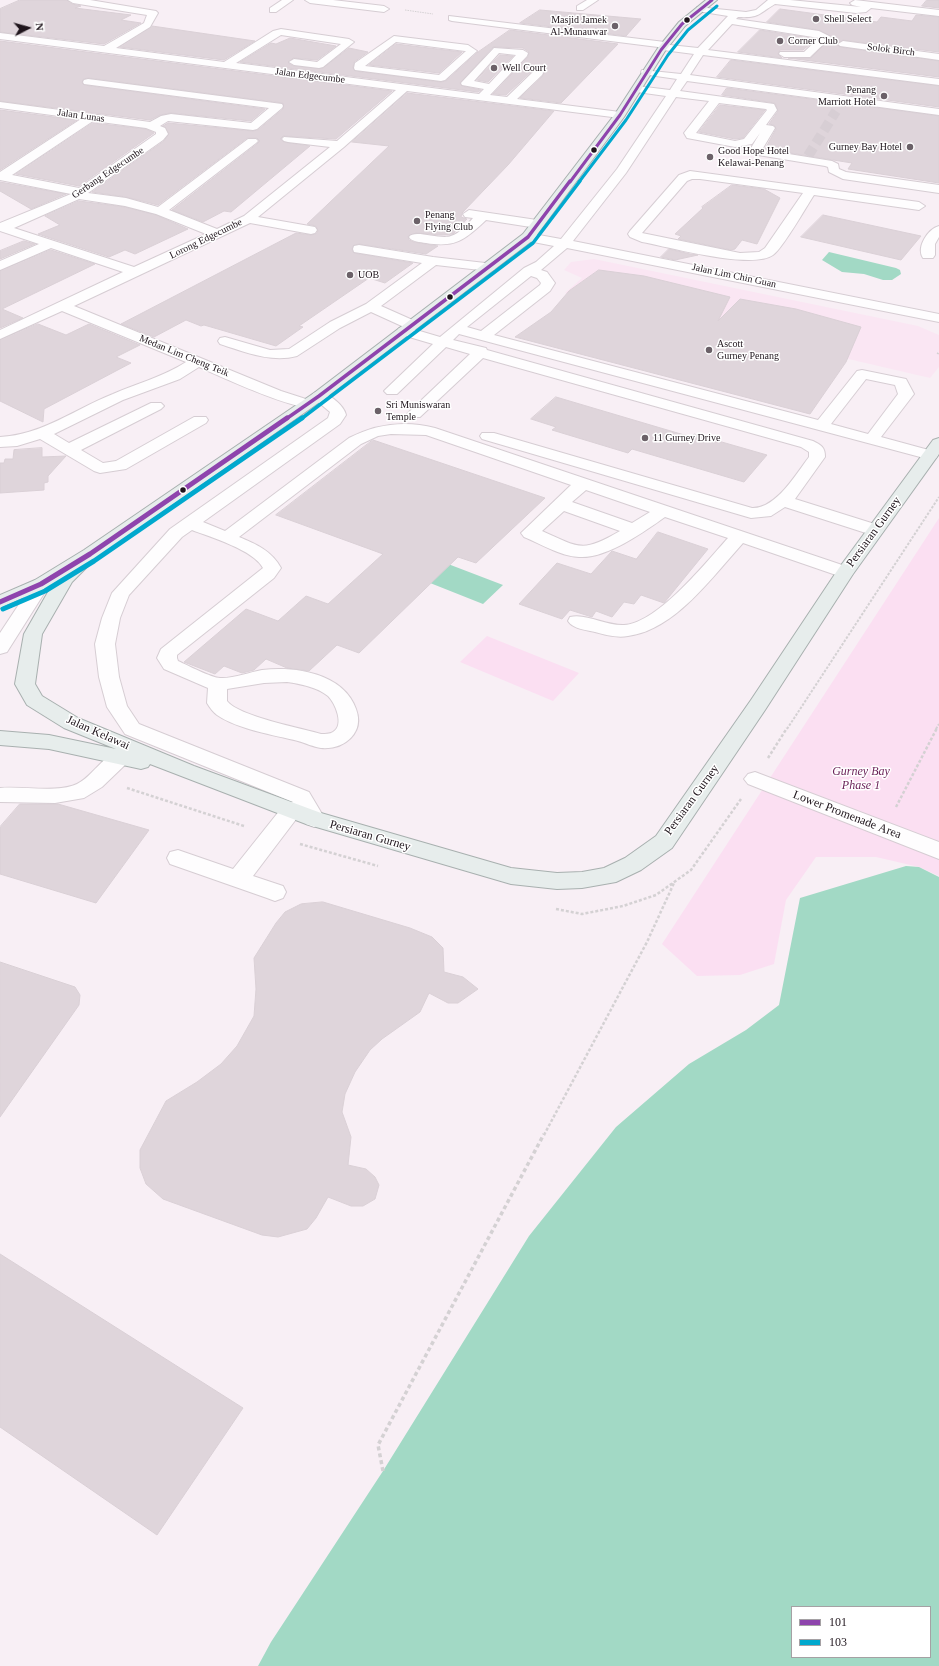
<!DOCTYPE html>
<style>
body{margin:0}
#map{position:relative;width:939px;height:1666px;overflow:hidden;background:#f8eff5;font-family:Georgia,serif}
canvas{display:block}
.legend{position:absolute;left:791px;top:1606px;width:140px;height:52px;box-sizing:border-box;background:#fff;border:1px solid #a5a1a4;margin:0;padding:5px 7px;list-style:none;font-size:12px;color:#1f151c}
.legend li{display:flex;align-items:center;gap:8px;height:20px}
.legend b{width:20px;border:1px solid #a5a1a4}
.north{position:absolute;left:8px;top:8px;width:40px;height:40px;-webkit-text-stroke:3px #fff;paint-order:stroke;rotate:84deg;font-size:11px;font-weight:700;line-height:16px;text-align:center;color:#1f151c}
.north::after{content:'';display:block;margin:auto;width:14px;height:18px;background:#1f151c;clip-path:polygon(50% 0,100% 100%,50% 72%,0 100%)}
</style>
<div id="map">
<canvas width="939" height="1666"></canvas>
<ul class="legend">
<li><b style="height:5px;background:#8e44ad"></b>101</li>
<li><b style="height:5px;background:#00a9ce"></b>103</li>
</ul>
<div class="north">N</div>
</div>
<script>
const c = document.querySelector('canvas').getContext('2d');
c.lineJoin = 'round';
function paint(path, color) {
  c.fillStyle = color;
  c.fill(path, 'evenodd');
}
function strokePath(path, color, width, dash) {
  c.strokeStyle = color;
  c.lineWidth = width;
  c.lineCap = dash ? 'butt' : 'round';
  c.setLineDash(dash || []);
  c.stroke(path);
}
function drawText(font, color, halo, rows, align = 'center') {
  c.font = font + ' Georgia,serif';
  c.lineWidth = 3;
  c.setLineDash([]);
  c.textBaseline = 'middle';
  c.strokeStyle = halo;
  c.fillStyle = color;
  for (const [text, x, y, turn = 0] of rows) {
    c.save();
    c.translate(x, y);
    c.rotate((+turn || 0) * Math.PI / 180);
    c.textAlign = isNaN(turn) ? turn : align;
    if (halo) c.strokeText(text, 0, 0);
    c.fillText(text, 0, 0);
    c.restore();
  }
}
paint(new Path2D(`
 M 594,259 L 918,326 L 939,335 L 939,367 L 930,378 L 565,293 L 582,278 L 564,270 L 571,262 Z`), '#fae6f3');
paint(new Path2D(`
 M 939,518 L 939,876 L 919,867 L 876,857 L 816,857 L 786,900 L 774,964 L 740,975 L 697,976 L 662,944 Z
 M 487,636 L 579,673 L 553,701 L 460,662 Z`), '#fbdff2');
paint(new Path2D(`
 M 829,252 L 896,268 L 900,270 L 901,274 L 892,280 L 883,280 L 864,274 L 842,272 L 822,260 Z
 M 435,559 L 503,585 L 483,604 L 415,577 Z
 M 906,866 L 919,867 L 939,877 L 939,1666 L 258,1666 L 271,1642 L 383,1471 L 529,1236 L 616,1127 L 689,1064 L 746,1030 L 779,1005 L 800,898 ZM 792,1607 L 930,1607 L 930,1657 L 792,1657 Z`), '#a2d9c5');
const building = new Path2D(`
 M 20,0 L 67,0 L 72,4 L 81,6 L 75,8 L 131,15 L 121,20 L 141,23 L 104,44 L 0,32 L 0,9 Z
 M 927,0 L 939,0 L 939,8 L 922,6 Z
 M 780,9 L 877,22 L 881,17 L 912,21 L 916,15 L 939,17 L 939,52 L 843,40 L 837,44 L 840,47 L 939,61 L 939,77 L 788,58 L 811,58 L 832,37 L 819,30 L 767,22 Z
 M 540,10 L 641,19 L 626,36 L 520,23 Z
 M 152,26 L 255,41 L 224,60 L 120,47 Z
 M 510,30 L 618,44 L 561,103 L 520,98 L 543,76 L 544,72 L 542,70 L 533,70 L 506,95 L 493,94 L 528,57 L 529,52 L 523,48 L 493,47 L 460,83 L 462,86 L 481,90 L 478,92 L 240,62 L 271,43 L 276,44 L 290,38 L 336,46 L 317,60 L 293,58 L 288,63 L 294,66 L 323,68 L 349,48 L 368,52 L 354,62 L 353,68 L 355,71 L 441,82 L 446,81 L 478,52 Z
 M 760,30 L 816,39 L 803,50 L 780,50 L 778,54 L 782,58 L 738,52 Z
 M 0,41 L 392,91 L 336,139 L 283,136 L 280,139 L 284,142 L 310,146 L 231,212 L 224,211 L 203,222 L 172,210 L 257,144 L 260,141 L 257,138 L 247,138 L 158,205 L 126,197 L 92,192 L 164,141 L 169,133 L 163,126 L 168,123 L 253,131 L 258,130 L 283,109 L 283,103 L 88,78 L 83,79 L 82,83 L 84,85 L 265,109 L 251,121 L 171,113 L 160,115 L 150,120 L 0,101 Z
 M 396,44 L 462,52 L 439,73 L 369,65 Z
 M 500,55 L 513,56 L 488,82 L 477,80 Z
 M 731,60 L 939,86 L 939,107 L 717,77 Z
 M 727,88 L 939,116 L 939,183 L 848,169 L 852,163 L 765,149 L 776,129 L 774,125 L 769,124 L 778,111 L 775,103 L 722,95 Z
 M 407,93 L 554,111 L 508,165 L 462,213 L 461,217 L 467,219 L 453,234 L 441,235 L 416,233 L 408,236 L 409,240 L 414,242 L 438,246 L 426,254 L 359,244 L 354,245 L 352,249 L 354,253 L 413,263 L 385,283 L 369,278 L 299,326 L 303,327 L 276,346 L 204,325 L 201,326 L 186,320 L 154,337 L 121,324 L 296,233 L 311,235 L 316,234 L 318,231 L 316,226 L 307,224 L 389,146 L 352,142 Z
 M 720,105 L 765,110 L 743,138 L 735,139 L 699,132 Z
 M 0,110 L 77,120 L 0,170 Z
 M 93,123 L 146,129 L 154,133 L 79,186 L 16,174 Z
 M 0,182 L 66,194 L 31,209 L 0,191 Z
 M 732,185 L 764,189 L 780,198 L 757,244 L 742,240 L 735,249 L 731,250 L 678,239 L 681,236 L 675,234 L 703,208 L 702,207 Z
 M 79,201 L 125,207 L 156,215 L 188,229 L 135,254 L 125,250 L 109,257 L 38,234 L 60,225 L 45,216 Z
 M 823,215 L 921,236 L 901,260 L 801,237 Z
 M 24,241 L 35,244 L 0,259 L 0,251 Z
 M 669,249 L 690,254 L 698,255 L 675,260 L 661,257 Z
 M 51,250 L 95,264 L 2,309 L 23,318 L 0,328 L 0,271 Z
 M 599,270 L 644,276 L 730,297 L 718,321 L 740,299 L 796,309 L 861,327 L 846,362 L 810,414 L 515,337 L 551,312 L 569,291 Z
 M 38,324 L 66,335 L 89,324 L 140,345 L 116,357 L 131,363 L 44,409 L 43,422 L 0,401 L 0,340 Z
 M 556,397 L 691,437 L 694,434 L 767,455 L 744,482 L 632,449 L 628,453 L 552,430 L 556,427 L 531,419 Z
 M 373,440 L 545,498 L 476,563 L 458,557 L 359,653 L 337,645 L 309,671 L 287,668 L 266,659 L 254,670 L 242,673 L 224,666 L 215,674 L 184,662 L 246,609 L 278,621 L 306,596 L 328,604 L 383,554 L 276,515 Z
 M 42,448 L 42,457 L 66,456 L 48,476 L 48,482 L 44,483 L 44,490 L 0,493 L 0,463 L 4,463 L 5,459 L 13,459 L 14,450 Z
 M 658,532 L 708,549 L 664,603 L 641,595 L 634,604 L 624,602 L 612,617 L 596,611 L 592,617 L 570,610 L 562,619 L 519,604 L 557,563 L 591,574 L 612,551 L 636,559 Z
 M 20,804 L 58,804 L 149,830 L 96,903 L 0,874 L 0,827 Z
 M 323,902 L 410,928 L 432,937 L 443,948 L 444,972 L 463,977 L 478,989 L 458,1003 L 448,1003 L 429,993 L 420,1012 L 382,1039 L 370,1050 L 355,1072 L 345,1094 L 342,1112 L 351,1137 L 348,1165 L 366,1169 L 375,1177 L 379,1185 L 375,1199 L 363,1206 L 351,1206 L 328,1197 L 316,1218 L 307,1229 L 278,1237 L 262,1235 L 163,1199 L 146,1184 L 140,1168 L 140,1150 L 166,1101 L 197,1082 L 221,1064 L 237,1046 L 254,1016 L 256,989 L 254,958 L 276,923 L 285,912 L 301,904 Z
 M 0,962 L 75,987 L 80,995 L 79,1005 L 0,1117 Z
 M 0,1254 L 243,1408 L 157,1535 L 0,1427 Z`);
paint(building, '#dfd5db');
strokePath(building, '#dad0d6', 1);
strokePath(new Path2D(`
 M 808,156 L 836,111`), '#d7ced4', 10, [10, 5]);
const minor = new Path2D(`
 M 68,0 L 90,0 L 156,11 L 158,13 L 150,27 L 116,48 L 224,62 L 273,31 L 281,29 L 349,39 L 354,42 L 323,67 L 319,68 L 294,65 L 289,62 L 294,59 L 317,62 L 341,44 L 281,35 L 236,63 L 479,94 L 484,89 L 462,85 L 461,83 L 494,48 L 523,50 L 528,53 L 527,56 L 490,95 L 507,97 L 534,71 L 542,71 L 543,73 L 542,75 L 517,99 L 620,112 L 625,115 L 620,118 L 407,91 L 344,147 L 258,217 L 315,227 L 317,230 L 315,233 L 311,234 L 250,223 L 74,306 L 281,391 L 312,401 L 315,404 L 312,407 C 295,411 219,376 199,367 L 180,379 L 123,400 L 54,434 L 69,443 L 151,403 L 161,403 L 164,406 L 161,409 L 81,450 L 103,463 L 116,461 L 194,417 L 206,417 L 208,420 L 206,423 L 126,469 L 100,473 L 94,471 L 40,439 L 17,446 L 0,447 L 0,437 C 42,435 75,409 113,394 C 138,383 163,377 186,362 L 62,311 L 0,339 L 0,330 L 123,272 L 51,248 L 0,270 L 0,261 L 39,244 L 0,231 L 0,223 L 71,194 L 0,180 L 0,172 L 81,119 L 0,108 L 0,102 L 150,122 L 161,116 L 171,114 L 251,123 L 269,108 L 84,84 L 83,82 L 84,80 L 88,79 L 282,104 L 283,106 L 282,108 L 257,129 L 253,130 L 168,121 L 160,126 L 165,128 L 168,134 L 163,140 L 88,193 L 126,198 L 158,207 L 248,139 L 256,139 L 258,141 L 256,143 L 169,210 L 217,229 L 244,216 L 330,147 L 288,142 L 284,141 L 282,139 L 284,137 L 337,141 L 396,90 L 0,39 L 0,33 L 104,46 L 144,23 L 147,15 L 73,3 ZM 499,53 L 516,55 L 489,84 L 474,81 ZM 93,121 L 146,128 L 156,132 L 156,134 L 79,188 L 12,175 ZM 79,199 L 125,206 L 156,214 L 206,234 L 134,267 L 14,228 Z
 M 282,0 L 293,0 L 276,12 L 270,12 L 270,8 Z
 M 305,0 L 333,0 L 384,6 L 389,9 L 384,12 L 310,3 Z
 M 587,0 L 598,0 L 583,10 L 577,10 L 577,6 Z
 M 768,0 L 790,0 L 861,7 L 852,5 L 850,3 L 855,0 L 939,10 L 939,16 L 871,8 L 866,12 L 856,13 L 775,4 C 758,14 760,18 738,17 L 736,19 L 819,31 L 831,37 L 810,57 L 784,57 L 779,54 L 780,52 L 804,52 L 819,38 L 732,24 L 708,50 L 939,79 L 939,85 L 703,55 L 690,75 L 939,109 L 939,115 L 687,81 L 680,91 L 774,104 L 777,110 L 766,125 L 773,126 L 775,128 L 763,148 L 764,150 L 832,161 L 838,164 L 839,169 L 846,172 L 939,185 L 939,193 L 843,179 L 829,172 L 828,167 L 825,166 L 758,155 L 755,154 L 751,148 L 760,133 L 752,144 L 735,147 L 687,138 L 684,133 L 709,101 L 676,97 L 626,173 L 573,241 L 939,314 L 939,322 L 567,248 L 541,270 L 547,272 L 555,283 L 550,291 L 494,335 L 818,420 L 857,371 L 862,370 L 906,379 L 914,394 L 881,437 L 936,452 L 938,455 L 936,458 L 930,460 L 924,458 L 459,334 L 453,340 L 486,348 L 487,350 L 813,441 C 821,445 825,447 825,457 L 795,499 L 881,526 L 884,530 L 881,534 L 875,535 L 869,534 L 785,507 L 771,516 L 751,518 L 482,439 L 480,436 L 482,433 L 494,433 L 752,508 C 776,509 796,474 809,457 L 809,452 L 801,447 L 483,358 L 420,417 L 410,417 L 407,414 L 410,411 L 470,354 L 446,347 L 397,394 L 387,394 L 384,391 L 387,388 L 433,344 L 399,334 L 397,331 L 399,328 L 404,327 L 371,312 L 340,328 L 297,356 C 271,363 245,352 220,344 L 218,341 L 220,338 L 225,337 L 270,350 L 289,349 L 330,322 L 366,304 L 422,263 L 354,252 L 353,249 L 354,246 L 359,245 L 433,257 L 494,264 L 496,267 L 494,270 L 489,271 L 436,265 L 381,306 L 417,322 L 419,325 L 413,329 L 440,337 L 524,268 L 536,262 L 554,246 L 523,240 L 522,237 L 523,234 L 528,233 L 561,239 L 617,169 L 666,96 L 637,92 L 632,89 L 637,86 L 670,90 L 677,79 L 642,74 L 641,72 L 642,70 L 681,74 L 694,54 L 663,50 L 658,47 L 452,21 L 449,20 L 449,16 L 665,42 L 670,45 L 698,48 L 728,16 L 697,11 L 697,7 L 746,12 L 756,10 ZM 719,103 L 766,109 L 767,110 L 744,139 L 735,141 L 696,133 ZM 531,276 L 537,278 L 541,283 L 540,285 L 481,331 L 467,327 ZM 866,379 L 895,385 L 898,394 L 868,434 L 831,424 Z
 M 394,36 L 468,45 L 477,51 L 445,80 L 441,81 L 355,70 L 354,68 L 355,63 ZM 396,42 L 465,51 L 466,51 L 439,75 L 365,66 Z
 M 843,41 L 939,54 L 939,60 L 840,46 L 838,44 Z
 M 690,171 L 919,202 L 925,206 L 919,210 L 814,195 C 806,207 783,248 773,255 C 752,270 669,247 642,242 L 630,237 L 628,234 L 630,231 L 679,175 ZM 692,179 L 700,179 L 803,193 L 765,248 L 759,252 L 740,253 L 642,233 L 687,181 Z
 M 469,210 L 537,220 L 543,224 L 537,228 L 486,220 C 465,240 455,248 426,243 C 420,242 412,242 409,237 C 414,229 440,240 451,236 C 460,233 467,225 473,218 L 465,217 L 463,214 Z
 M 939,226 L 939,237 L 935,244 L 935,255 L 933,258 L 923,258 C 916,247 928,229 939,226 Z
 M 319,391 C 329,394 344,405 346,415 L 340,424 L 203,522 L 225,531 L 349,438 C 376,424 405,420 435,428 L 851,568 L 854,572 L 851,576 L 845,577 L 839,576 L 743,543 C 713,576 675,630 628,636 C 617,638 606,635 595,632 C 586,630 573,629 568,621 L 570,617 C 586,613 606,626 624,625 C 658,623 706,562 728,538 L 665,517 C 644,532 606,559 579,557 C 560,556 541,544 524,537 L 521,533 L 571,485 L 426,435 L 391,434 L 378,436 L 361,444 L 239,537 C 256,544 272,551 281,568 L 274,578 L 177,655 L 177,658 L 178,661 C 187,665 212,678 220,678 C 232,679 250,672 262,670 C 295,666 343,673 356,709 C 365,733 344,750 321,748 C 314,747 305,743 298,741 C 274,735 237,729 217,715 C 213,712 210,708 207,703 L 208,688 L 164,669 L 157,658 L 161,649 L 263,568 C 254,550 210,537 192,530 L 182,537 L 129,595 L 120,618 L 115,644 L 119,677 L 127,706 L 139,724 L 309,792 L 325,819 L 322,824 L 314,827 L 306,824 L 300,814 L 253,876 L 283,886 L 286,892 L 283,898 L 275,901 L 267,898 L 170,864 L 167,858 L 170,852 L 178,850 L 233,869 L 284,805 L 293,802 L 125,734 L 107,707 L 99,677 L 95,644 L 102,618 L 112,593 L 170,529 L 328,418 L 330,412 L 311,396 L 314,393 ZM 586,490 L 650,512 L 632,523 L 572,502 ZM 564,511 L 620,531 C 582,553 580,548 542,531 ZM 287,682 C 301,684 317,687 328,696 C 335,703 345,725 333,732 C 330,734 325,734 321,734 C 301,728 238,716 227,701 L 227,689 L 264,683 Z
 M 41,579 L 47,580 L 50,584 L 7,652 L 0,654 L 0,633 L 35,580 Z
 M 120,751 L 127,753 L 130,758 L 127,763 L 102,787 L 84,798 L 55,803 L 0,802 L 0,788 C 22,786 58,793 77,784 C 93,776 102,756 120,751 Z
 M 755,772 L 939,842 L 939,859 L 748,784 L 744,779 L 748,774 Z`);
const major = new Path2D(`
 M 706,0 L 717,0 L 685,26 L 665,51 L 624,117 L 533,240 L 324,399 L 96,558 L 72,582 L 42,634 L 35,684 L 42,696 L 78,718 L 194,766 L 321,813 L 511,868 L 557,873 L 582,872 L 604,868 L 625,858 L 656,836 L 751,700 L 839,568 L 933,440 L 939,438 L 939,454 L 853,574 L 765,710 L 672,848 L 641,870 L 616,882 L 582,888 L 557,889 L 511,884 L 306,824 L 150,764 L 148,767 L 141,769 L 49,749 L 0,745 L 0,731 L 49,735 L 116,749 L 64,728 L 27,705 L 15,684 L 24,634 L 52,585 L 0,608 L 0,595 L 35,580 L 84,550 L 314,393 L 523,234 L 615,114 L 658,48 L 679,22 Z`);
strokePath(minor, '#d6cdd3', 2);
strokePath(major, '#a8b0af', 2);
strokePath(new Path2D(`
 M 405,10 L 433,14`), '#d4d1d3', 1, [1.5, 1]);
strokePath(new Path2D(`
 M 937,353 L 939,354`), '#d4d1d3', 1.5, [2, 1]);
strokePath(new Path2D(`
 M 787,729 L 939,497
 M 936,729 L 939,724`), '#d4d1d3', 2, [2.5, 1.5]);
strokePath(new Path2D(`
 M 768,758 L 787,728
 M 127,788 L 244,826
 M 896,807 L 937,728
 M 300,844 L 378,866
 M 556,909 L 582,914 L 623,906 L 656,895 L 691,870 L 741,799
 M 544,1135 L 647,942 L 674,883`), '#d4d1d3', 2.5, [3, 2]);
strokePath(new Path2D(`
 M 383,1471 L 378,1445 L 544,1134`), '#d4d1d3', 3.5, [4, 3]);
paint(minor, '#fefdfe');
paint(major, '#e7edec');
strokePath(new Path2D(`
 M 570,182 L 620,115 L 661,50 L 682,24 L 712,0`), '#8e44ad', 3);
strokePath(new Path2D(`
 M 286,419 L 319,396 L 528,237 L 570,181`), '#8e44ad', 3.5);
strokePath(new Path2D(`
 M 0,602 L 41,584 L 90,554 L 287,418`), '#8e44ad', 5);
strokePath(new Path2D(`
 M 579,182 L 626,120 L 668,55 L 688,30 L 717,6`), '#00a9ce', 3);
strokePath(new Path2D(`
 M 301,419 L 533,243 L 580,181`), '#00a9ce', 3.5);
strokePath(new Path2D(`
 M 3,609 L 45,591 L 94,561 L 302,418`), '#00a9ce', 5);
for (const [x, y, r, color] of [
 [816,19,4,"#6b6168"],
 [687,20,3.5,"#1f151c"],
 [615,26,4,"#6b6168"],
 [780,41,4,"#6b6168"],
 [494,68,4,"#6b6168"],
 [884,96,4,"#6b6168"],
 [910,147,4,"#6b6168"],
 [594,150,3.5,"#1f151c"],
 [710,157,4,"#6b6168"],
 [417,221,4,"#6b6168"],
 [350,275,4,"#6b6168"],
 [450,297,3.5,"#1f151c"],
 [709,350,4,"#6b6168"],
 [378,411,4,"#6b6168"],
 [645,438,4,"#6b6168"],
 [183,490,3.5,"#1f151c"]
]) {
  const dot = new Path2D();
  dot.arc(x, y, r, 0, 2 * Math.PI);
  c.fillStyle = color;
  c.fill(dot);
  strokePath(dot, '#fff', 1.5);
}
drawText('10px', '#1f151c', '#fff', [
 ["Shell Select",824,19],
 ["Masjid Jamek",607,20,"right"],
 ["Al-Munauwar",607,32,"right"],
 ["Corner Club",788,41],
 ["Well Court",502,68],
 ["Penang",876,90,"right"],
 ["Marriott Hotel",876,102,"right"],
 ["Gurney Bay Hotel",902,147,"right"],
 ["Good Hope Hotel",718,151],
 ["Kelawai-Penang",718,163],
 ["Penang",425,215],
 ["Flying Club",425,227],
 ["UOB",358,275],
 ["Ascott",717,344],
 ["Gurney Penang",717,356],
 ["Sri Muniswaran",386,405],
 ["Temple",386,417],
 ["11 Gurney Drive",653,438]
], 'left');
drawText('10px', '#1f151c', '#fff', [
 ["Solok Birch",891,50,7],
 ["Jalan Edgecumbe",310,76,7],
 ["Jalan Lunas",81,116,8],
 ["Gerbang Edgecumbe",108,173,-34],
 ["Lorong Edgecumbe",206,239,-26],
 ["Jalan Lim Chin Guan",734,276,12],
 ["Medan Lim Cheng Teik",184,356,22]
]);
drawText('12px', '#1f151c', '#fff', [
 ["Persiaran Gurney",874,532,-54],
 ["Jalan Kelawai",98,733,24],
 ["Persiaran Gurney",692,800,-54],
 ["Lower Promenade Area",847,815,21],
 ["Persiaran Gurney",370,836,16]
]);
drawText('italic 12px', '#6c245a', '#fff', [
 ["Gurney Bay",861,772],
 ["Phase 1",861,786]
]);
</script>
